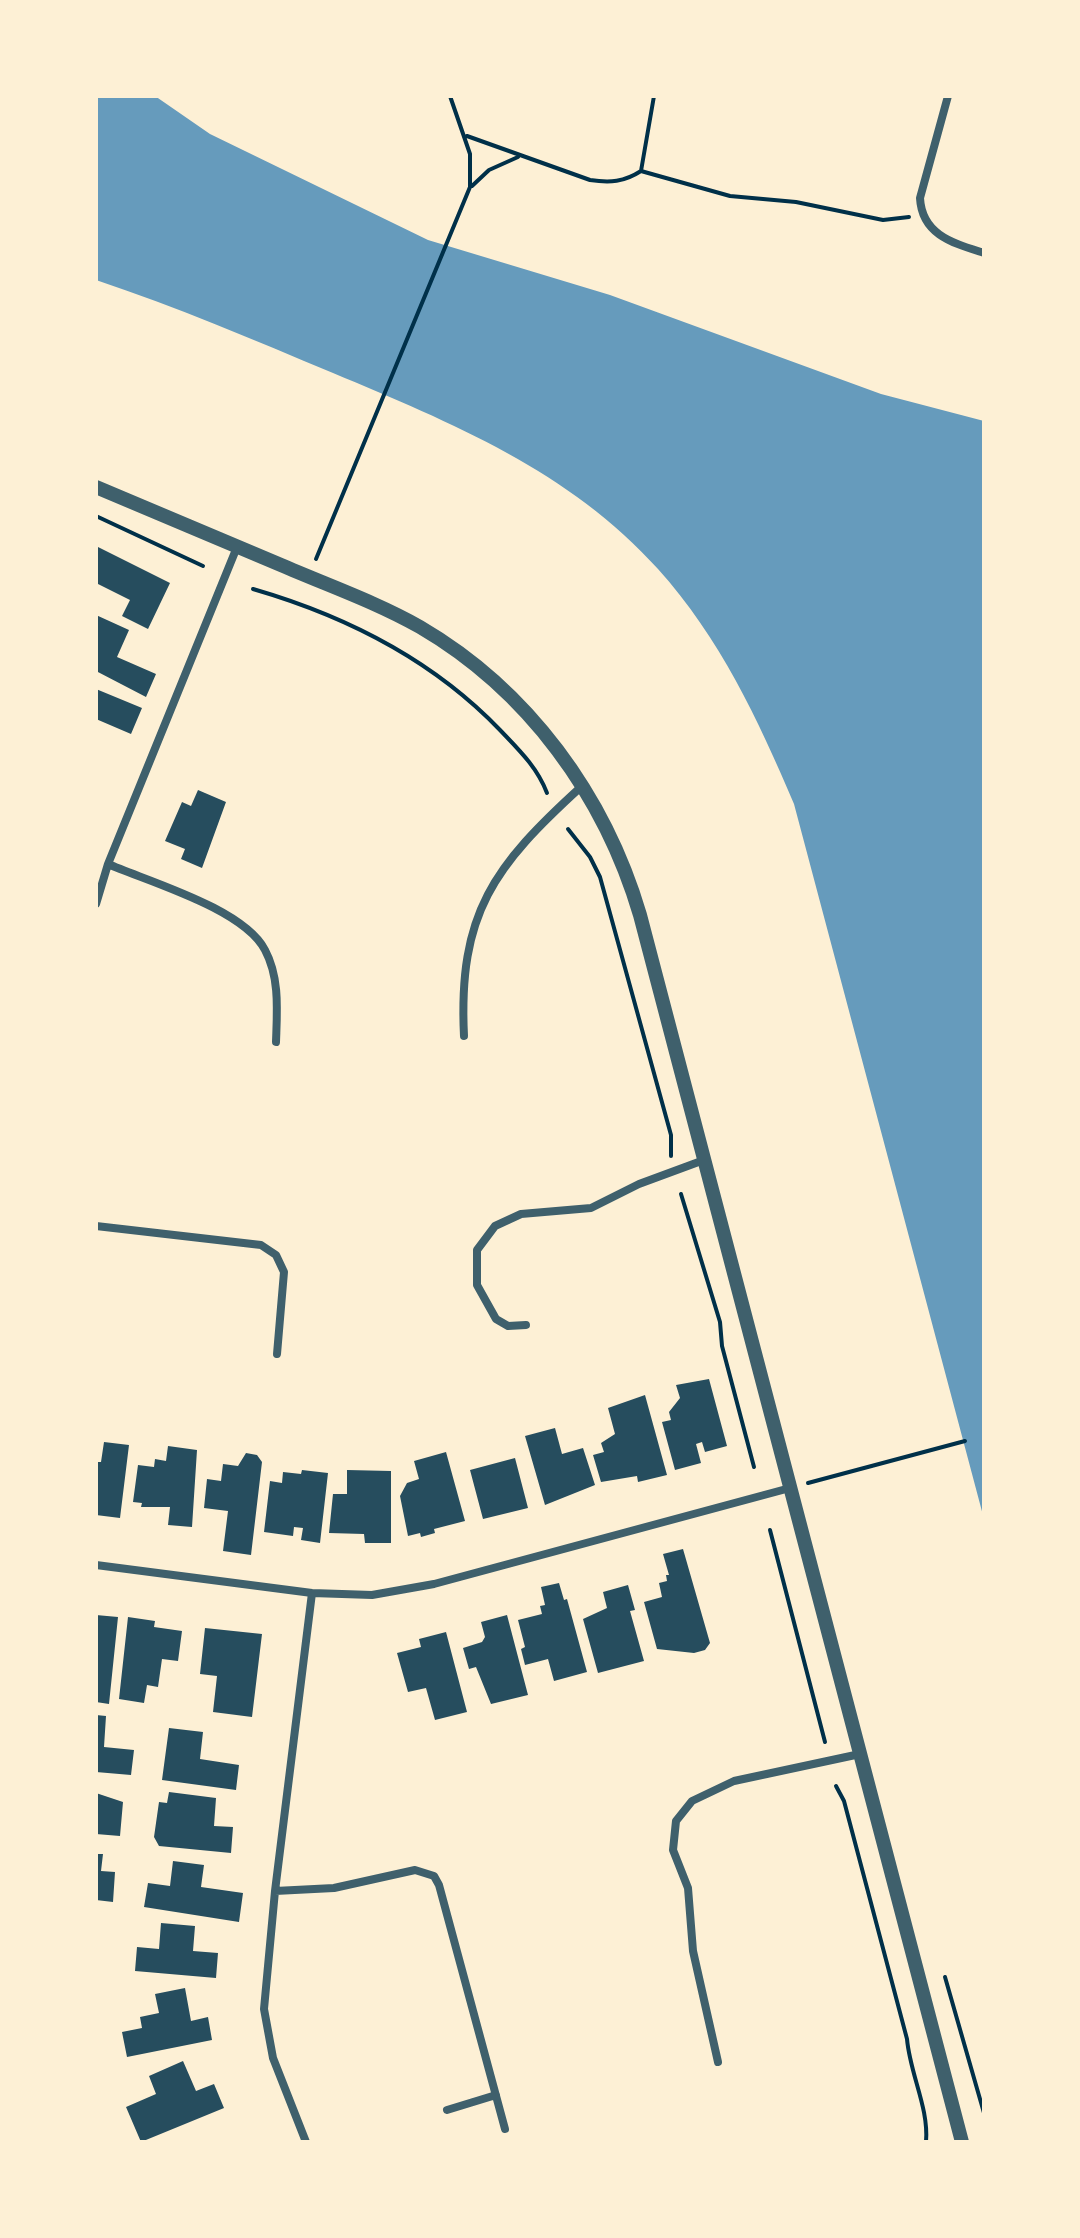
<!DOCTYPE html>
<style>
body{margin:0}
#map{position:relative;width:1080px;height:2238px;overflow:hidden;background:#fdf0d5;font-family:"Golos Text",sans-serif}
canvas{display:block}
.frame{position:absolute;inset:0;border:98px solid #fdf0d5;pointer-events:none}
</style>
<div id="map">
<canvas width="1080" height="2238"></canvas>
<div class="frame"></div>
</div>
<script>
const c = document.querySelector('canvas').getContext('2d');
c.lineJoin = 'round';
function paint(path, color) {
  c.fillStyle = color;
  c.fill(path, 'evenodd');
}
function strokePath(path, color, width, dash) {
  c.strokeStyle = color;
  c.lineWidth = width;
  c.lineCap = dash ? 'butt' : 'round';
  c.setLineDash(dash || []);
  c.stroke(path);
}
paint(new Path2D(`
 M 96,96 L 155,96 L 210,134 L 428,240 L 610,295 L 881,394 L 984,421 L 984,1519 L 794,804 C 758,719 720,638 658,569 C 570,471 452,423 333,373 C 254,340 177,307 96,280 Z`), '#669bbc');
paint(new Path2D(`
 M 96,546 L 170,583 L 148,629 L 122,616 L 130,600 L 96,583 Z
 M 96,615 L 129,630 L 117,657 L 156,674 L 146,697 L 96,671 Z
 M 96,689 L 142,708 L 131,734 L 96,719 Z
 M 198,790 L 226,802 L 202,868 L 181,859 L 185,849 L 165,841 L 182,802 L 191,806 Z
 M 709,1379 L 727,1446 L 705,1452 L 702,1442 L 696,1444 L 701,1463 L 675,1470 L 662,1422 L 671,1420 L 669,1412 L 680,1398 L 676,1385 Z
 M 645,1395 L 667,1475 L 638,1482 L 637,1476 L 601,1482 L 593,1455 L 604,1452 L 601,1443 L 615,1434 L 608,1408 Z
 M 555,1428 L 562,1454 L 583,1448 L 595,1485 L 545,1505 L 525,1436 Z
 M 104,1442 L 129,1445 L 120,1518 L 96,1515 L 96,1462 L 101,1462 Z
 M 168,1446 L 197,1450 L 192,1527 L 168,1525 L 170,1507 L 141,1507 L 142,1503 L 133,1502 L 138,1465 L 154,1467 L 155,1459 L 166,1461 Z
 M 446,1452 L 465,1521 L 434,1529 L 435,1533 L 421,1537 L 420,1533 L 408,1536 L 400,1496 L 407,1483 L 419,1479 L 414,1461 Z
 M 246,1453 L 257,1455 L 262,1462 L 251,1555 L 223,1551 L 228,1511 L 204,1508 L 207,1479 L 221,1481 L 223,1464 L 238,1466 Z
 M 515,1458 L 528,1508 L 483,1519 L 470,1470 Z
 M 302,1470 L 328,1473 L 320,1543 L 301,1540 L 303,1528 L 294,1527 L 293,1536 L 264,1532 L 270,1481 L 282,1483 L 283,1472 L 301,1474 Z
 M 347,1470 L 391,1471 L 391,1543 L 365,1543 L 364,1534 L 329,1533 L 333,1494 L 347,1494 Z
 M 683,1549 L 710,1643 L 705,1650 L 694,1653 L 657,1649 L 644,1602 L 662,1597 L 659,1583 L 667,1581 L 666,1575 L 669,1575 L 663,1554 Z
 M 559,1583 L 564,1600 L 567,1599 L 587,1672 L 554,1681 L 548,1659 L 525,1665 L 521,1649 L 525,1647 L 518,1620 L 542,1614 L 540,1606 L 545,1605 L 541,1587 Z
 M 628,1585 L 635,1610 L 630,1611 L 644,1661 L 598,1673 L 583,1619 L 607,1608 L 603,1592 Z
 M 96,1615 L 118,1617 L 109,1704 L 96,1702 Z
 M 507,1615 L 528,1695 L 491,1704 L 476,1667 L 469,1669 L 463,1648 L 482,1642 L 485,1637 L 481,1622 Z
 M 128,1617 L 155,1621 L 154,1627 L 182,1631 L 178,1661 L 162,1659 L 158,1687 L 147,1685 L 144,1703 L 119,1699 Z
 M 205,1628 L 262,1634 L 252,1717 L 213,1712 L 217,1676 L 200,1674 Z
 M 446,1632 L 467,1712 L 435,1720 L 426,1688 L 408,1692 L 397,1653 L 421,1647 L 419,1639 Z
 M 96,1715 L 106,1716 L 104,1747 L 134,1750 L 131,1775 L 96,1772 Z
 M 169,1728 L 203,1732 L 200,1759 L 239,1765 L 236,1790 L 162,1780 Z
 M 169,1792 L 216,1798 L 214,1826 L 233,1827 L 231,1853 L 159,1846 L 154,1837 L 159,1802 L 167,1803 Z
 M 96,1793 L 123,1802 L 120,1836 L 96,1834 Z
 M 96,1854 L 103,1854 L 101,1871 L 115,1872 L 113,1902 L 96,1900 Z
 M 173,1861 L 204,1865 L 201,1887 L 243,1893 L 239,1922 L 144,1907 L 148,1883 L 170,1886 Z
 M 161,1923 L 195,1926 L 193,1951 L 218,1953 L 216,1978 L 135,1971 L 137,1947 L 159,1949 Z
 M 185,1988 L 191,2021 L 208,2017 L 212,2040 L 127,2057 L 122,2032 L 142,2028 L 140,2017 L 159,2013 L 155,1994 Z
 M 183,2061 L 196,2091 L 214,2084 L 224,2108 L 141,2142 L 126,2107 L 156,2094 L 149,2076 Z`), '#264d5e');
strokePath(new Path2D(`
 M 467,136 L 590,180 C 610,183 624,182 641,171 L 730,196 L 796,202 L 883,220 L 909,217
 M 641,171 L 654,96
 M 472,186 L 489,170 L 518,157
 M 96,516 L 203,566
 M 316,559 L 470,187 L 470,154 L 450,96
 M 253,589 C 346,616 432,659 500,730 C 519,750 537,767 547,793
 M 568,829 L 590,857 L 600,877 L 671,1135 L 671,1156
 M 681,1194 L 720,1322 L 722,1346 L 754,1467
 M 808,1483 L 965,1441
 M 770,1530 L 825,1742
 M 836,1786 L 844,1801 L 907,2039 C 910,2074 929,2108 926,2142
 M 945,1977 L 984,2113`), '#003049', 4);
strokePath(new Path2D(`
 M 948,96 L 920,198 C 922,235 953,243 984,253
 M 108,864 C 150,882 244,909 265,950 C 280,978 277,1011 276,1042
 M 96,904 L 108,864 L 237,547
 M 464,1036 C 458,913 494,866 582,786
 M 96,1226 L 261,1245 L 276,1255 L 284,1272 L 277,1354
 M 526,1325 L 508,1326 L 496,1319 L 477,1285 L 477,1250 L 495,1226 L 521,1214 L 591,1208 L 639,1184 L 704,1160
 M 96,1565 L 312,1593 L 372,1595 L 434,1584 L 790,1488
 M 275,1891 L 334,1888 L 415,1870 L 434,1876 L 439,1885 L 505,2129
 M 718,2062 L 693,1951 L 688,1888 L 673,1850 L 676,1821 L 692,1801 L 734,1781 L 860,1754
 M 447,2110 L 496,2095
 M 306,2142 L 273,2058 L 264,2009 L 275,1891 L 312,1593`), '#3f606c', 8);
strokePath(new Path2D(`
 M 96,487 C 158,513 219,539 281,565 C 327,585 376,602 420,627 C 528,690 605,796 640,915 L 962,2142`), '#3f606c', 14);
</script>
